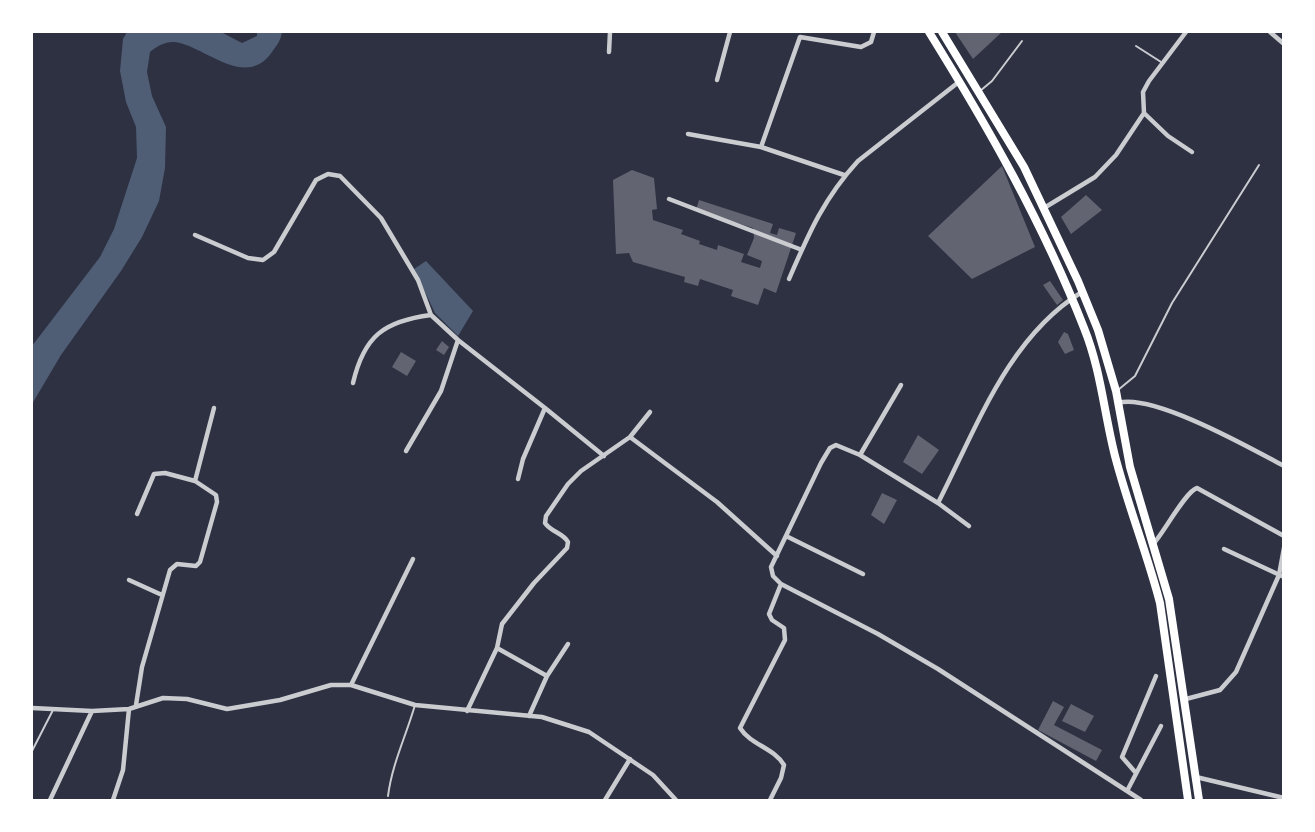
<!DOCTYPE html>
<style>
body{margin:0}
#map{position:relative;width:1315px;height:832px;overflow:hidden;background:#2d3142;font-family:Ubuntu,sans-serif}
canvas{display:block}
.frame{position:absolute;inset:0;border:33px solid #fff;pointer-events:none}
</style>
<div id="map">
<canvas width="1315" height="832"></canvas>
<div class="frame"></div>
</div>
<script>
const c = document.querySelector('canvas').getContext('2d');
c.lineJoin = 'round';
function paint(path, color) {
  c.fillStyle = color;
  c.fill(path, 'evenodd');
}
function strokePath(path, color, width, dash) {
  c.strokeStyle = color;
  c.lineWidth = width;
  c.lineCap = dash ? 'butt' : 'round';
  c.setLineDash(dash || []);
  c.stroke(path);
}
paint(new Path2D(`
 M 127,32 L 221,32 L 242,43 L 257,36 L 257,32 L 282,32 C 281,40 277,45 272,52 C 247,88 210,51 180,43 C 168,40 159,45 150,52 L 147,72 L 152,96 L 166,127 L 165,168 L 159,201 L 142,237 L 121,271 L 61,355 L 32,404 L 32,346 L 100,257 L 114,229 L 137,158 L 136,127 L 126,102 L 120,71 L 123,39 Z
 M 426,261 L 473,311 L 458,336 L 435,313 L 414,269 Z`), '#4f5d75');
paint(new Path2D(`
 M 955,32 L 1002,32 L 973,59 Z
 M 1002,166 L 1035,247 L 972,279 L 928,236 Z
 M 632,170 L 654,178 L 657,209 L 652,210 L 653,220 L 683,230 L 681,234 L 700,241 L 699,244 L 717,250 L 718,245 L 744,254 L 741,262 L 760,268 L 762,261 L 747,255 L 754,238 L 753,228 L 696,210 L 699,200 L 773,224 L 770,233 L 777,235 L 779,228 L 796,233 L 776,293 L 764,288 L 758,305 L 731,296 L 733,290 L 700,279 L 698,286 L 684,282 L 685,277 L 633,262 L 629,253 L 616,254 L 613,180 Z
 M 1086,195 L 1102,210 L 1071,234 L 1061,217 Z
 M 1050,281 L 1063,300 L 1057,305 L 1043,285 Z
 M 1064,332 L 1068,334 L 1074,350 L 1065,354 L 1058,342 Z
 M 442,341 L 449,347 L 444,355 L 436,350 Z
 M 401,352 L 416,361 L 407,376 L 392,367 Z
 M 918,435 L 939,450 L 922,474 L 903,462 Z
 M 882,493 L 897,500 L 884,524 L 871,515 Z
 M 1053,701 L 1064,707 L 1054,725 L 1102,750 L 1096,761 L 1038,730 Z
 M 1071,704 L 1094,716 L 1085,732 L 1062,721 Z`), '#626471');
strokePath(new Path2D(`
 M 1136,46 L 1161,62
 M 980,91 L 992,81 L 1022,41
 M 1118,390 L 1135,376 L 1172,303 L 1259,165
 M 32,751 L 53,710
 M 388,796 C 392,764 406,736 415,705`), '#caccd0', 2);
strokePath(new Path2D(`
 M 1270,32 L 1284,44
 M 609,52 L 610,32
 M 717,80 L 730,32
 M 1144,113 L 1168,136 L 1192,152
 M 688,134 L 761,147 L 844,175
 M 761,147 L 800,37 L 861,47 L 871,42 L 874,32
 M 669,199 L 802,250
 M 1044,208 L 1095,177 L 1116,155 L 1144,113 L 1143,92 L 1149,81 L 1186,32
 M 195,235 L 248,258 L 263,260 L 274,252 L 316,180 L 328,174 L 340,176 L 381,218 L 418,280 L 431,315 L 458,340 L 545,408 L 523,459 L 518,479
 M 789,279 C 809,233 824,198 858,161 L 960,81
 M 353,383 C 364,336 384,321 431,315
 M 1118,403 C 1153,393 1250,448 1284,466
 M 545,408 L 604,456
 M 630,437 L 717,502 L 777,556
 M 406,451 L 441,391 L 458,340
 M 860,455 L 901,385
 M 938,503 L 860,455 L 836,445 L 830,448 L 821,463 L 771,567 L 773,576 L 781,584 L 878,634 L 938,669 L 1141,800
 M 137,514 L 154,474 L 165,473 L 195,481 L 214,408
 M 969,526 L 938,503 C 976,429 1008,337 1082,292
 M 786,536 L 863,574
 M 1154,543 C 1164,532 1186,491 1197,488 L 1284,536
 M 1224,549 L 1284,577
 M 129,580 L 162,595
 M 497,648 L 547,676
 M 351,685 L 413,559
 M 1186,699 L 1220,690 L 1236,672 L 1279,575 L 1284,548
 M 136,705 L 142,667 L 170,570 L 177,564 L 196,566 L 200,562 L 217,502 L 216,495 L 195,481
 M 32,708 L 92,711 L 129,709 L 163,698 L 187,699 L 227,709 L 280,700 L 331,685 L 351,685 L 415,705 L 542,717 L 589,732 L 653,775 L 676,800
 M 467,711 L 497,648 L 502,624 L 534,583 L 567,548 L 568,542 C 563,533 551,532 545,523 L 546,516 L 568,484 L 581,471 L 630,437 L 650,412
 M 529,716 L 547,676 L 568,644
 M 1136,773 L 1122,757 L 1156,676
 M 1196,777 L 1284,798
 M 1127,791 L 1161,726
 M 50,800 L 92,711
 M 113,800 L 123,770 L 129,709
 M 605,800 L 630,759
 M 770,800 L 781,778 L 784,765 C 774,748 751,745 740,728 L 785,640 L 784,628 L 772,620 L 769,614 L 781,584`), '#caccd0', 4.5);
strokePath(new Path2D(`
 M 929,32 C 988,127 1043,223 1084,328 C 1101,370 1104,413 1115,456 C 1128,506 1147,553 1160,603 L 1188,800
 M 942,32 L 1024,167 L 1078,281 L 1098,330 L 1116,391 L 1130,467 L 1169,599 L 1199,800`), '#fff', 8);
</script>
